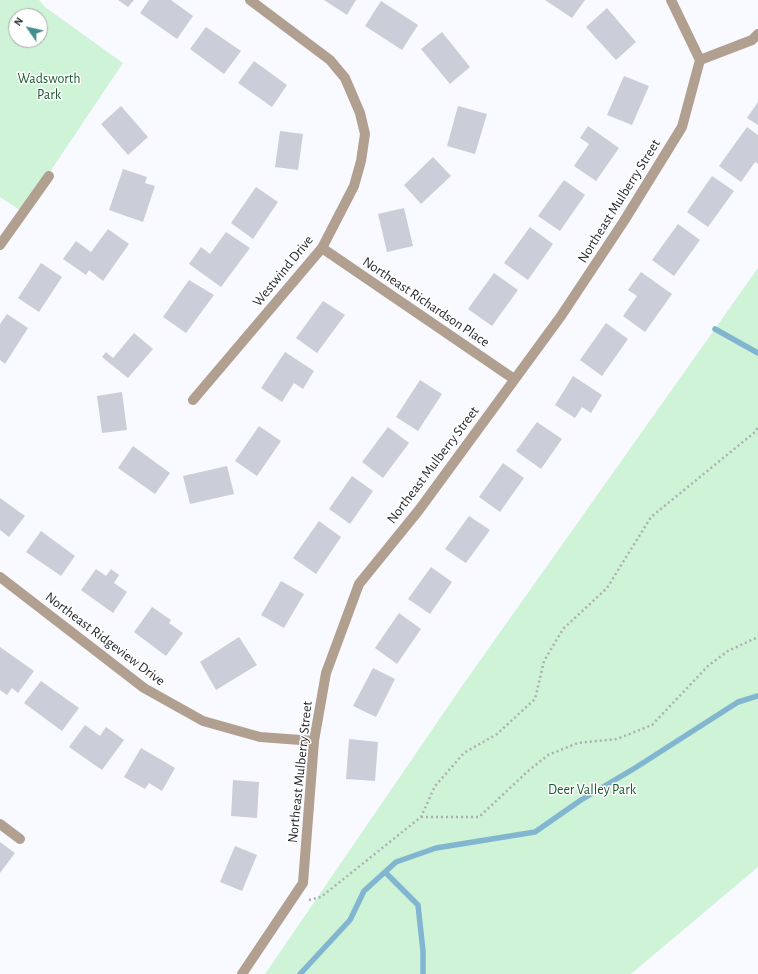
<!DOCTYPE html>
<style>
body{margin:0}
#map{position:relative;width:758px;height:974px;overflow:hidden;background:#f9faff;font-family:"Alegreya Sans",sans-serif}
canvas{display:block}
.north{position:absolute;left:8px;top:8px;width:40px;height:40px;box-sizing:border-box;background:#fff;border:1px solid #a8a9ab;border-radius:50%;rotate:304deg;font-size:11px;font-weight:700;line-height:16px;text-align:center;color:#26272c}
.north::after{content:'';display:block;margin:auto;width:14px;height:18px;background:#448c8e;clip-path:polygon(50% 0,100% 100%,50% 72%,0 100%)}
</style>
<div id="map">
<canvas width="758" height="974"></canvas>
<div class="north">N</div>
</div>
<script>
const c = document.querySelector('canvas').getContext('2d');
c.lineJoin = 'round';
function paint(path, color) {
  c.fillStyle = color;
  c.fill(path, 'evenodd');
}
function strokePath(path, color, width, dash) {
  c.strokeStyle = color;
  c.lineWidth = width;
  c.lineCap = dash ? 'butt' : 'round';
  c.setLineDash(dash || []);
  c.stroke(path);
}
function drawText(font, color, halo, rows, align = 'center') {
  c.font = font + ' "Alegreya Sans",sans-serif';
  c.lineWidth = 3;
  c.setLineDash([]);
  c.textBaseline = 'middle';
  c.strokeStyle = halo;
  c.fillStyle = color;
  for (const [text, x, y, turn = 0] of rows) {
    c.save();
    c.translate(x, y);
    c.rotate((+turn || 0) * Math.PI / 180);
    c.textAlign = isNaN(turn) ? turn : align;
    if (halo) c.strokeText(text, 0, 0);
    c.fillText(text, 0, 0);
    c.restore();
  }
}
paint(new Path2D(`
 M 0,0 L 39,0 L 45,7 L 123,63 L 23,212 L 0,197 ZM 16,16 L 40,16 L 40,40 L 16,40 Z
 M 758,268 L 758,867 L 631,974 L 265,974 L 462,686 Z`), '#cff3d6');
strokePath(new Path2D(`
 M 715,329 L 758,353
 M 385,872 L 418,905 L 423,951 L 423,974
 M 300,974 L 350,920 L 364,891 L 396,862 L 436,848 L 535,832 L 581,800 L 635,768 L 738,702 L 758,696`), '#81b5d0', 5.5);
paint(new Path2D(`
 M 118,0 L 134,0 L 128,7 Z
 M 149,0 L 171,0 L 193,16 L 177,39 L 140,13 Z
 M 324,0 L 356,0 L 347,15 Z
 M 545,0 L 585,0 L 572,18 Z
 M 381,1 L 418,25 L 402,50 L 365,26 Z
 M 607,8 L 636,42 L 616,60 L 586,27 Z
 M 206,27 L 241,51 L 224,74 L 190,49 Z
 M 442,32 L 470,67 L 450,84 L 421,49 Z
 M 254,61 L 287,85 L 272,107 L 238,83 Z
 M 624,76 L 649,86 L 632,125 L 607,115 Z
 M 758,102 L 758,125 L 747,118 Z
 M 121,106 L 148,137 L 128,155 L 101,124 Z
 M 458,106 L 487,114 L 475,154 L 447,146 Z
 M 588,126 L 619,148 L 596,181 L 574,166 L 589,144 L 580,138 Z
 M 747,127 L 758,135 L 758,164 L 755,162 L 741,182 L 719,166 Z
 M 280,131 L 303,134 L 298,170 L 275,167 Z
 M 433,157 L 451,176 L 421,204 L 404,185 Z
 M 123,169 L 147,177 L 145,183 L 155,186 L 143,222 L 109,210 Z
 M 712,176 L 734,191 L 708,227 L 687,212 Z
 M 564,180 L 585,195 L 560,231 L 538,216 Z
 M 256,187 L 278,202 L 253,239 L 231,223 Z
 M 404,208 L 413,246 L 387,252 L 378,214 Z
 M 678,224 L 700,240 L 674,276 L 652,260 Z
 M 530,227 L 553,244 L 528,280 L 504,263 Z
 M 108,229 L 129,244 L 103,281 L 89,270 L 86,275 L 63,259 L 76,241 L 91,252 Z
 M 226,232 L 250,248 L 221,287 L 189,264 L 201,247 L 210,254 Z
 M 41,263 L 62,277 L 39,312 L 18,298 Z
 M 641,272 L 672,294 L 645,332 L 623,316 L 637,296 L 628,290 Z
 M 494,273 L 518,290 L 492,326 L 468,309 Z
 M 189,280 L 214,295 L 186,333 L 163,317 Z
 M 323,301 L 345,315 L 317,353 L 296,338 Z
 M 7,314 L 28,328 L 5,364 L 0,360 L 0,324 Z
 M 606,323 L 628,339 L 602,376 L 580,360 Z
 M 134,333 L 153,349 L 128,378 L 102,357 L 106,352 L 113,358 Z
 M 285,352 L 314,371 L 303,389 L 294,383 L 282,402 L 261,388 Z
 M 573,376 L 602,395 L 591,413 L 582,407 L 575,418 L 555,405 Z
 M 420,380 L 442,394 L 418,431 L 396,417 Z
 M 122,392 L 127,430 L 102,433 L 97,396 Z
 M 537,422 L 562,439 L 541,469 L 516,451 Z
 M 259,426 L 281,441 L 257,476 L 235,461 Z
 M 388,427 L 409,443 L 383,478 L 362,462 Z
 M 133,446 L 170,473 L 155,494 L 118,468 Z
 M 503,463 L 524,478 L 500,512 L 479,497 Z
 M 227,466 L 234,494 L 190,504 L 183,476 Z
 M 352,476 L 373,491 L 350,524 L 329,509 Z
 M 0,498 L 25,516 L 9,537 L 0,530 Z
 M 469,516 L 490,530 L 466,563 L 445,549 Z
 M 319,521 L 341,537 L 316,574 L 293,558 Z
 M 41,531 L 75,556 L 61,576 L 26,552 Z
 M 431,567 L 452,582 L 430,614 L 408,599 Z
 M 96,569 L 106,576 L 111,569 L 119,575 L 114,583 L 127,592 L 113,613 L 81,590 Z
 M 281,581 L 304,594 L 284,628 L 261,615 Z
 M 152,607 L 171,620 L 169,623 L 183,633 L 166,656 L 134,632 Z
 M 399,613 L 421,629 L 397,664 L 375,648 Z
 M 239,637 L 257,665 L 216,690 L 200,662 Z
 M 0,647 L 34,671 L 18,693 L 12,688 L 7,695 L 0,690 Z
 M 373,668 L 395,679 L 376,717 L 353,706 Z
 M 41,681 L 79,708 L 62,731 L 24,703 Z
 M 85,725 L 100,736 L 106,727 L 124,740 L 102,770 L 69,747 Z
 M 349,739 L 378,742 L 375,781 L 346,779 Z
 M 141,748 L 175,768 L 162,791 L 149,783 L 145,789 L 124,777 Z
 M 233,780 L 259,782 L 257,818 L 231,816 Z
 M 0,842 L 15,853 L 0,873 Z
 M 235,846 L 257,855 L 242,891 L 220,882 Z`), '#cbcdd8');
strokePath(new Path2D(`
 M 421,817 L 479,817 L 527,772 L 548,755 L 578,743 L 617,739 L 652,725 L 708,666 L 728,651 L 758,637
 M 309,900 L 321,897 L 421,817 L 435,786 L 464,753 L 497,734 L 535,699 L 544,661 L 563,629 L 607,588 L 651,517 L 755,432 L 758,427`), '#adaeb3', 2.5, [2, 3]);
strokePath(new Path2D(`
 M 700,60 L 752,40 L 758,34
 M 0,245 L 49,176
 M 322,248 L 514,379
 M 193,400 L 322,248 L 354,186 L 361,161 L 365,134 L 360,113 L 345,78 L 330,60 L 250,0
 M 0,577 L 144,688 L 203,721 L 260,737 L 314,741
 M 0,824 L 20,839
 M 242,974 L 303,883 L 314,741 L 326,673 L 359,584 L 419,510 L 561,316 L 624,221 L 682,127 L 700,60 L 671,0`), '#b19f90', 10);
drawText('14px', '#195b2f', '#fff', [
 ["Wadsworth",49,79],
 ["Park",49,95],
 ["Deer Valley Park",592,790]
]);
drawText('14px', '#26272c', '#fff', [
 ["Northeast Mulberry Street",619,201,-58],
 ["Westwind Drive",283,271,-51],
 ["Northeast Richardson Place",426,302,34],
 ["Northeast Mulberry Street",433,465,-53],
 ["Northeast Ridgeview Drive",105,639,37],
 ["Northeast Mulberry Street",300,772,-84]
]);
</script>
